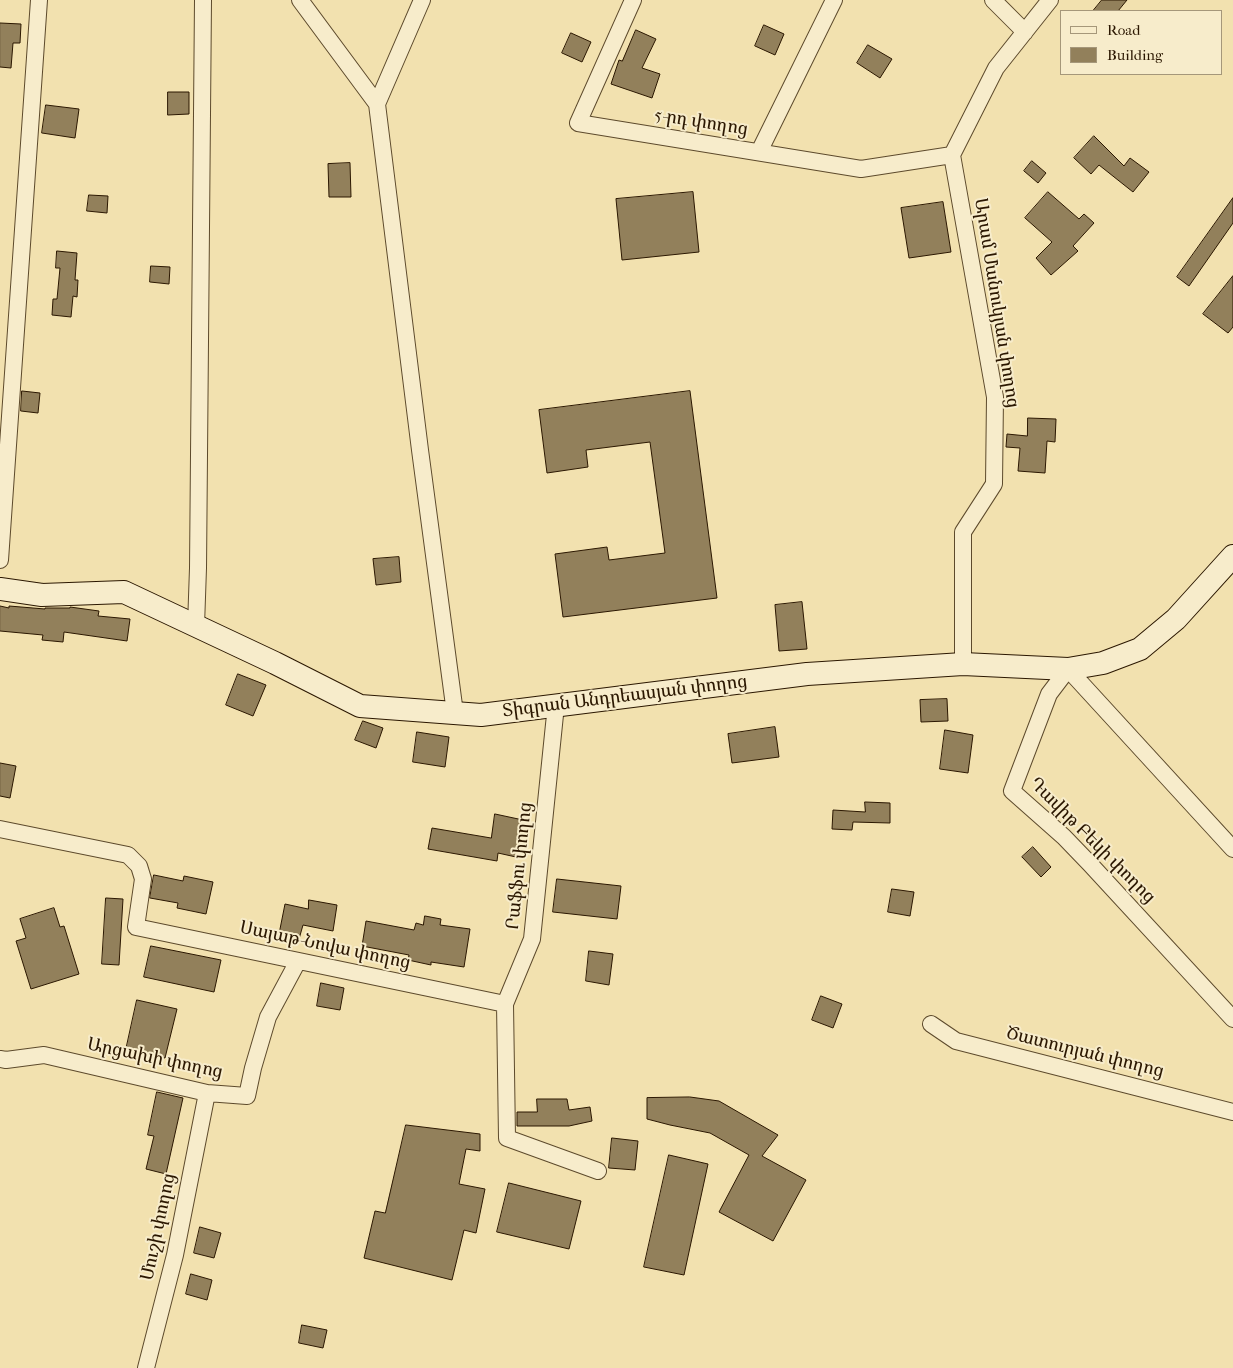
<!DOCTYPE html>
<meta charset="utf-8">
<style>
body{margin:0}
#map{position:relative;width:1233px;height:1368px;overflow:hidden;background:#f2e1af;font-family:"IM FELL French Canon",serif}
canvas{display:block}
.legend{position:absolute;left:1060px;top:10px;width:162px;height:65px;box-sizing:border-box;background:#f7eccb;border:1px solid #a5977a;margin:0;padding:6px 9px;list-style:none;font-size:15px;color:#2b1701}
.legend li{display:flex;align-items:center;gap:10px;height:25px}
.legend b{width:25px;border:1px solid #a5977a}
</style>
<div id="map">
<canvas width="1233" height="1368"></canvas>
<ul class="legend">
<li><b style="height:6px;background:#f7eccb"></b>Road</li>
<li><b style="height:14px;background:#92805b"></b>Building</li>
</ul>
</div>
<script>
const c = document.querySelector('canvas').getContext('2d');
c.lineJoin = 'round';
function paint(path, color) {
  c.fillStyle = color;
  c.fill(path, 'evenodd');
}
function strokePath(path, color, width, dash) {
  c.strokeStyle = color;
  c.lineWidth = width;
  c.lineCap = dash ? 'butt' : 'round';
  c.setLineDash(dash || []);
  c.stroke(path);
}
function drawText(font, color, halo, rows, align = 'center') {
  c.font = font + ' "IM FELL French Canon","Noto Serif Armenian",serif';
  c.lineWidth = 4;
  c.setLineDash([]);
  c.textBaseline = 'middle';
  c.strokeStyle = halo;
  c.fillStyle = color;
  for (const [text, x, y, turn = 0] of rows) {
    c.save();
    c.translate(x, y);
    c.rotate((+turn || 0) * Math.PI / 180);
    c.textAlign = isNaN(turn) ? turn : align;
    if (halo) c.strokeText(text, 0, 0);
    c.fillText(text, 0, 0);
    c.restore();
  }
}
const building = new Path2D(`
 M 1102,0 L 1127,0 L 1118,11 L 1093,11 Z
 M 0,23 L 21,24 L 20,43 L 13,43 L 11,68 L 0,67 Z
 M 764,25 L 784,34 L 775,55 L 755,46 Z
 M 636,30 L 656,39 L 642,68 L 660,74 L 652,98 L 611,84 L 619,60 L 622,61 Z
 M 571,33 L 591,42 L 582,62 L 562,53 Z
 M 868,45 L 892,59 L 880,78 L 857,63 Z
 M 168,92 L 189,92 L 189,114 L 168,115 Z
 M 46,105 L 79,109 L 75,138 L 42,133 Z
 M 1094,136 L 1124,166 L 1130,158 L 1149,172 L 1133,192 L 1099,165 L 1091,174 L 1074,158 Z
 M 1032,161 L 1046,173 L 1038,183 L 1024,171 Z
 M 350,163 L 351,197 L 329,197 L 328,164 Z
 M 693,192 L 699,252 L 622,260 L 616,199 Z
 M 1048,192 L 1079,219 L 1084,214 L 1094,223 L 1073,246 L 1078,251 L 1051,275 L 1036,258 L 1052,242 L 1025,218 Z
 M 89,195 L 108,196 L 107,213 L 87,211 Z
 M 1233,198 L 1233,223 L 1189,286 L 1177,277 Z
 M 943,202 L 951,252 L 909,258 L 901,208 Z
 M 57,251 L 77,253 L 75,280 L 78,280 L 77,297 L 73,296 L 71,317 L 52,315 L 53,299 L 57,299 L 60,268 L 56,268 Z
 M 151,266 L 170,267 L 169,284 L 150,282 Z
 M 1233,276 L 1233,327 L 1228,333 L 1203,314 Z
 M 22,391 L 40,393 L 38,413 L 21,411 Z
 M 690,391 L 717,598 L 563,617 L 555,554 L 607,547 L 609,560 L 665,553 L 650,442 L 586,450 L 588,467 L 547,473 L 539,410 Z
 M 1028,418 L 1056,419 L 1055,442 L 1047,441 L 1045,473 L 1018,471 L 1020,448 L 1006,447 L 1007,434 L 1027,436 Z
 M 399,557 L 401,582 L 376,585 L 373,559 Z
 M 802,602 L 807,649 L 779,651 L 775,605 Z
 M 0,606 L 9,608 L 9,606 L 45,609 L 45,608 L 70,608 L 70,607 L 99,611 L 98,616 L 130,619 L 127,641 L 64,632 L 63,642 L 42,640 L 43,635 L 0,631 Z
 M 238,674 L 266,685 L 253,716 L 226,705 Z
 M 947,699 L 948,721 L 921,722 L 920,700 Z
 M 363,721 L 383,728 L 376,748 L 355,740 Z
 M 775,727 L 779,757 L 732,763 L 728,734 Z
 M 945,730 L 973,735 L 968,773 L 940,769 Z
 M 417,732 L 449,737 L 445,767 L 413,762 Z
 M 0,763 L 16,766 L 10,798 L 0,796 Z
 M 865,802 L 890,803 L 890,823 L 853,822 L 852,830 L 832,829 L 833,810 L 865,812 Z
 M 495,814 L 523,820 L 516,857 L 498,853 L 497,861 L 428,849 L 432,828 L 491,838 Z
 M 1033,847 L 1051,867 L 1041,877 L 1022,857 Z
 M 154,875 L 183,881 L 184,876 L 213,882 L 206,914 L 177,908 L 178,903 L 150,898 Z
 M 557,879 L 621,886 L 617,919 L 553,912 Z
 M 892,889 L 914,892 L 910,916 L 888,912 Z
 M 106,898 L 123,899 L 119,965 L 102,964 Z
 M 309,900 L 337,905 L 333,931 L 303,925 L 299,939 L 279,934 L 285,904 L 308,909 Z
 M 54,908 L 60,927 L 64,926 L 79,974 L 31,989 L 16,941 L 26,938 L 20,919 Z
 M 425,916 L 441,919 L 440,925 L 470,929 L 464,967 L 431,962 L 431,965 L 408,960 L 409,955 L 362,946 L 366,921 L 414,930 L 416,923 L 423,925 Z
 M 151,946 L 221,960 L 214,992 L 144,977 Z
 M 589,951 L 613,954 L 609,985 L 586,981 Z
 M 321,983 L 344,988 L 340,1010 L 317,1006 Z
 M 821,996 L 842,1004 L 833,1028 L 812,1020 Z
 M 137,1000 L 177,1009 L 165,1058 L 126,1050 Z
 M 157,1092 L 183,1098 L 166,1174 L 146,1169 L 154,1136 L 148,1135 Z
 M 690,1097 L 719,1101 L 778,1135 L 762,1156 L 806,1180 L 773,1241 L 719,1212 L 749,1155 L 710,1133 L 670,1125 L 647,1119 L 647,1098 Z
 M 537,1099 L 567,1099 L 569,1110 L 590,1107 L 592,1121 L 569,1126 L 517,1126 L 517,1112 L 537,1112 Z
 M 406,1125 L 480,1134 L 480,1151 L 466,1149 L 459,1184 L 485,1189 L 476,1233 L 464,1230 L 452,1280 L 364,1258 L 375,1211 L 385,1213 Z
 M 612,1138 L 638,1141 L 635,1170 L 609,1168 Z
 M 669,1155 L 708,1164 L 684,1275 L 644,1267 Z
 M 509,1183 L 581,1201 L 569,1249 L 497,1232 Z
 M 200,1227 L 221,1233 L 214,1258 L 194,1253 Z
 M 191,1274 L 212,1280 L 207,1300 L 186,1294 Z
 M 302,1325 L 327,1330 L 323,1348 L 299,1343 Z`);
paint(building, '#92805b');
strokePath(building, '#2b1701', 1);
const street = new Path2D(`
 M 300,0 L 377,104 L 420,450 L 455,713
 M 633,0 L 578,123 L 861,169 L 952,155
 M 993,0 L 1025,32
 M 377,104 L 422,0
 M 759,152 L 834,0
 M 0,560 L 39,0
 M 196,626 L 198,568 L 203,0
 M 963,664 L 963,532 L 994,484 L 995,397 L 952,155 L 996,68 L 1050,0
 M 556,705 L 532,939 L 505,1004 L 507,1138 L 598,1171
 M 0,829 L 128,855 L 139,866 L 143,879 L 136,927 L 505,1004
 M 1233,849 L 1068,669 L 1049,694 L 1012,791 L 1064,837 L 1090,864 L 1233,1019
 M 931,1024 L 956,1041 L 1233,1112
 M 0,1059 L 6,1060 L 44,1055 L 207,1093 L 247,1096 L 253,1068 L 268,1017 L 298,961
 M 146,1368 L 175,1255 L 207,1093`);
const secondary = new Path2D(`
 M 0,589 L 42,595 L 124,592 L 275,663 L 360,706 L 481,715 L 807,674 L 963,664 L 1068,669 L 1103,663 L 1140,649 L 1176,619 L 1233,556`);
strokePath(street, '#5d4a2c', 18);
strokePath(secondary, '#2b1701', 24);
strokePath(street, '#f7eccb', 16);
strokePath(secondary, '#f7eccb', 22);
drawText('18px', '#2b1701', '#f7eccb', [
 ["5-րդ փողոց",701,123,9],
 ["Արամ Մանուկյան փողոց",996,303,81],
 ["Տիգրան Անդրեասյան փողոց",625,697,-7],
 ["Դավիթ Բեկի փողոց",1092,841,45],
 ["Րաֆֆու փողոց",520,866,-84],
 ["Սայաթ-Նովա փողոց",325,946,12],
 ["Ծատուրյան փողոց",1085,1053,14],
 ["Արցախի փողոց",155,1059,12],
 ["Մուշի փողոց",159,1227,-78]
]);
</script>
